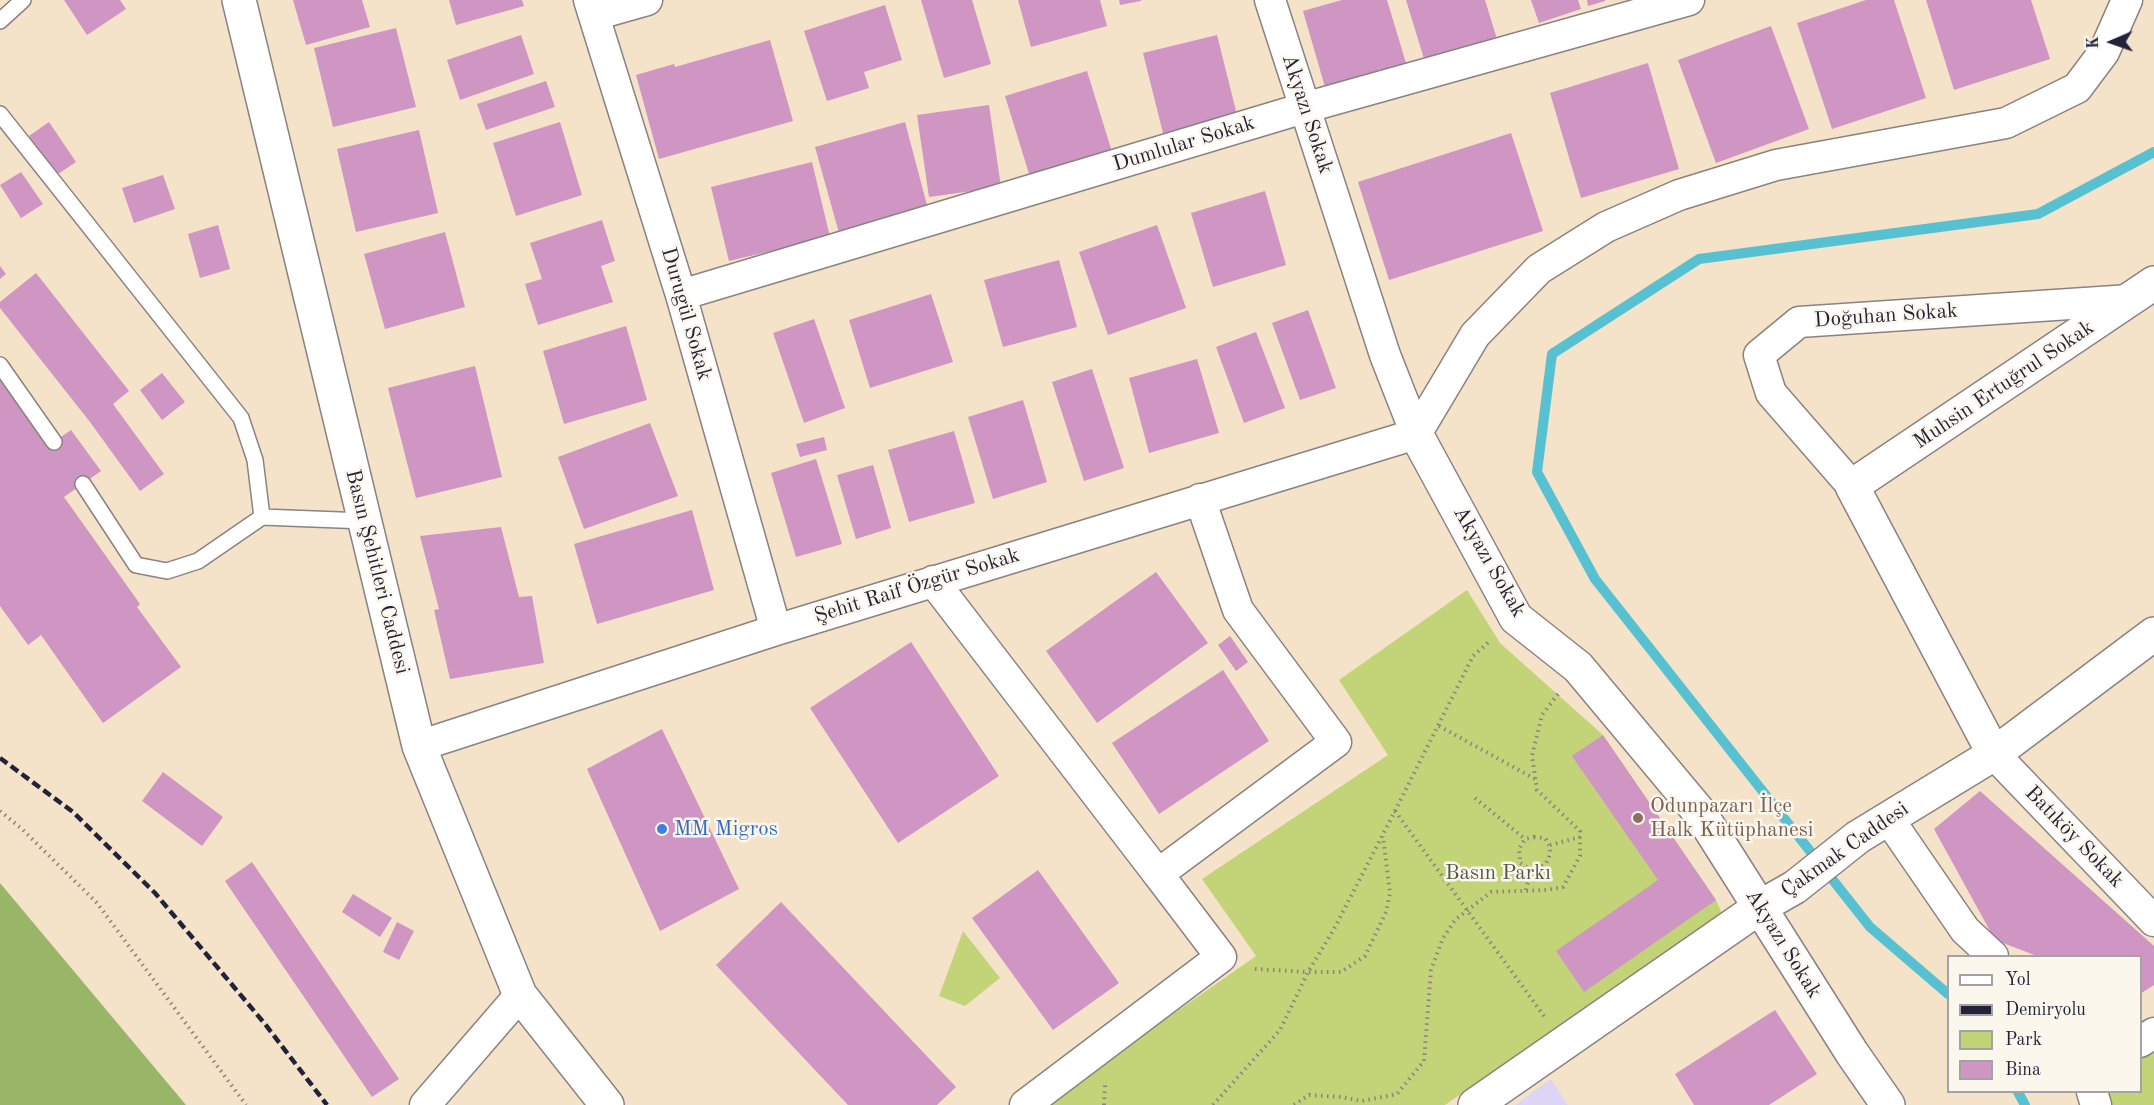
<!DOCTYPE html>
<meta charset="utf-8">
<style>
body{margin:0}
#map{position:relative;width:2154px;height:1105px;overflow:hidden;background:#f4e3c8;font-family:"Old Standard TT",serif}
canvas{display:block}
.legend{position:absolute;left:1947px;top:955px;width:195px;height:138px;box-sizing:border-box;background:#fbf7ec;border:2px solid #a4a2a5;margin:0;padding:8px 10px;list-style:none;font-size:18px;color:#22223b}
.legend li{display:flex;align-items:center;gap:12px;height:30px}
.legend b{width:30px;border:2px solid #a4a2a5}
.north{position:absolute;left:2082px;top:12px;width:60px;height:60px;-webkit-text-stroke:4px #fbf7ec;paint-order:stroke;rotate:268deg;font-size:16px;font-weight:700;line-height:24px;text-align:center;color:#22223b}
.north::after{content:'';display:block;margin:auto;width:21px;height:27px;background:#22223b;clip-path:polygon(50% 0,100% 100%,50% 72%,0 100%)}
</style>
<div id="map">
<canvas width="2154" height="1105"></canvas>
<ul class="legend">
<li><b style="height:8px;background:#fff"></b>Yol</li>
<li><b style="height:8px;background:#22223b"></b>Demiryolu</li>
<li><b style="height:16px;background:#c2d477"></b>Park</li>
<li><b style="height:16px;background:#cf95c3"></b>Bina</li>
</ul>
<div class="north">K</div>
</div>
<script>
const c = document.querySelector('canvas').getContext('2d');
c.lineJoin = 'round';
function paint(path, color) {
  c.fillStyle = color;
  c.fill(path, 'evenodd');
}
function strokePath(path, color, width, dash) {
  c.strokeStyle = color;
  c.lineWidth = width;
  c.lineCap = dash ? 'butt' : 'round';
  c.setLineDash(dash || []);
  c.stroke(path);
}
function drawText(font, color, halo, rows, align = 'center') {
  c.font = font + ' "Old Standard TT",serif';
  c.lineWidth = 5;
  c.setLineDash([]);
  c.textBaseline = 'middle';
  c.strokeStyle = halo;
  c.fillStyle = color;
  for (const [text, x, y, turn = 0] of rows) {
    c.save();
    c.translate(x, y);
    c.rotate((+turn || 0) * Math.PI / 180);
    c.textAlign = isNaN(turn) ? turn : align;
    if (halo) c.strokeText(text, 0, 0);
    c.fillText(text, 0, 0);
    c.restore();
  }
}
paint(new Path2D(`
 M 1551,1079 L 1568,1105 L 1515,1105 Z`), '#ddd5f6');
paint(new Path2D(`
 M 1467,590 L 1500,643 L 1603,735 L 1716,900 L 1723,916 L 1445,1105 L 1043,1105 L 1256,956 L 1202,879 L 1388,755 L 1339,680 Z
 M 963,931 L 1000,978 L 965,1006 L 939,996 Z
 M 2154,1033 L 2154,1105 L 2098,1105 L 2093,1092 L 2140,1092 L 2141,1042 Z`), '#c2d477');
paint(new Path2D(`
 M 0,883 L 186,1105 L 0,1105 Z`), '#99b668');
strokePath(new Path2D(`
 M 1948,994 L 1870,927 L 1595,579 L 1537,472 L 1552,354 L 1699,259 L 2038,214 L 2154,152
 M 2018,1092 L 2025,1105`), '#57c1d2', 10);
paint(new Path2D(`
 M 64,0 L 120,0 L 126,9 L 87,35 Z
 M 293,0 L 362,0 L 370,27 L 306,45 Z
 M 449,0 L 522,0 L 524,6 L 456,25 Z
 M 921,0 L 972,0 L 991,64 L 944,78 Z
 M 1018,0 L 1100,0 L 1107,26 L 1031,47 Z
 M 1119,0 L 1141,0 L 1141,1 L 1120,5 Z
 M 1342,0 L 1387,0 L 1406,63 L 1325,87 L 1303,11 Z
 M 1406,0 L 1485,0 L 1497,39 L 1425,62 Z
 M 1531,0 L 1578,0 L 1581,9 L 1539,23 Z
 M 1587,0 L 1605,0 L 1605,1 L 1588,6 Z
 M 1866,0 L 1894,0 L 1926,98 L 1832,129 L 1797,23 Z
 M 1926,0 L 2031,0 L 2050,59 L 1954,90 Z
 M 885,5 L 902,60 L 864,72 L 869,88 L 827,101 L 804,31 Z
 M 1771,26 L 1809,129 L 1716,163 L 1678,60 Z
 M 396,28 L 416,107 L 333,127 L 314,48 Z
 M 521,35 L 534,74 L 460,100 L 447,60 Z
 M 1217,35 L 1238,119 L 1164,137 L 1143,53 Z
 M 770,40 L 793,121 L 659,159 L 636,75 L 674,64 L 675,67 Z
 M 1648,63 L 1679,169 L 1581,198 L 1550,93 Z
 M 1087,71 L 1112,152 L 1030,177 L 1005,96 Z
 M 546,81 L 555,107 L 486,130 L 477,104 Z
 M 989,105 L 1001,187 L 929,197 L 917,115 Z
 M 49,122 L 76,162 L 55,176 L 29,136 Z
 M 560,122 L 582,195 L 516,216 L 493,143 Z
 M 905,122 L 928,209 L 839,233 L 815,147 Z
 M 419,130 L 438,213 L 356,232 L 337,149 Z
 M 1511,133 L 1543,231 L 1389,280 L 1358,182 Z
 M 812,162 L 830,237 L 729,261 L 711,187 Z
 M 21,172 L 43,204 L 21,218 L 0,185 Z
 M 163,175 L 175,209 L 134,223 L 122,188 Z
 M 1265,191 L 1286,265 L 1213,287 L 1191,213 Z
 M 602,220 L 615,261 L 601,266 L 613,302 L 538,325 L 525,284 L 542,279 L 530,243 Z
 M 218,225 L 230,269 L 200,278 L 188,234 Z
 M 1157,225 L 1186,308 L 1108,335 L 1079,252 Z
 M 445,232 L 465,307 L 385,329 L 364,254 Z
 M 1059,260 L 1077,327 L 1003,347 L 984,280 Z
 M 0,266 L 6,274 L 0,279 Z
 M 36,273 L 129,391 L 113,404 L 164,474 L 140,491 L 90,422 L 0,308 L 0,302 Z
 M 931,294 L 953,362 L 870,388 L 849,320 Z
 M 1308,310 L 1336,388 L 1300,400 L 1272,323 Z
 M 814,319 L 845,408 L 804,423 L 773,333 Z
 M 626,326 L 647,400 L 564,424 L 543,351 Z
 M 1256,332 L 1285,408 L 1244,423 L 1216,347 Z
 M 1197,359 L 1219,433 L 1149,453 L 1129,378 Z
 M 475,366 L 502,477 L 416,498 L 388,388 Z
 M 1092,369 L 1124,468 L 1084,481 L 1052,382 Z
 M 162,373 L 185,402 L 162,420 L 140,390 Z
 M 0,379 L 48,446 L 71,430 L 101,471 L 64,497 L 140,604 L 137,607 L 181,667 L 103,723 L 41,635 L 28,645 L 0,606 Z
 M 1023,400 L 1047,482 L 993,499 L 968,417 Z
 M 650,423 L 678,496 L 584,529 L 558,457 Z
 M 954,431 L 975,503 L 909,522 L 888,450 Z
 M 824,437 L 827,450 L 800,457 L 796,444 Z
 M 816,459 L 842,544 L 796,557 L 771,473 Z
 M 873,465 L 891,528 L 856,539 L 837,475 Z
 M 692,510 L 714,590 L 597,624 L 574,544 Z
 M 501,527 L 519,597 L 532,596 L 544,663 L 450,679 L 434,610 L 439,609 L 420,536 Z
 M 1156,572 L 1208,643 L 1097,723 L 1046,651 Z
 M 1230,636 L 1248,662 L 1236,671 L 1218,645 Z
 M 911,642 L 999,776 L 898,843 L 810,708 Z
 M 1223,670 L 1269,741 L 1159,814 L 1112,743 Z
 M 662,729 L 739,889 L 660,931 L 587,769 Z
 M 1603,735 L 1716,900 L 1584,992 L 1556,951 L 1658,880 L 1572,756 Z
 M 163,772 L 223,817 L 202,846 L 142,801 Z
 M 1980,791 L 2154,946 L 2154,985 L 2140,994 L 2140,956 L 2037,956 L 1995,940 L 1934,829 Z
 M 252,862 L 399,1079 L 372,1097 L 225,881 Z
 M 1038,870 L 1119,983 L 1053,1030 L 972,918 Z
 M 353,894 L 392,918 L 380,937 L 342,912 Z
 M 781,902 L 956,1087 L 937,1105 L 848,1105 L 716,965 Z
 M 397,922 L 414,931 L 399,960 L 383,952 Z
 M 1775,1010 L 1817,1074 L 1769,1105 L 1694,1105 L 1675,1074 Z`), '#cf95c3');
const service = new Path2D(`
 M 0,21 L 23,0
 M 0,114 L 241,418 L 255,460 L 262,517 L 198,561 L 167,571 L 136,565 L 83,484
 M 0,365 L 54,442
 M 262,517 L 365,521`);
const minor = new Path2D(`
 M 589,0 L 681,295 L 776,630
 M 1270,0 L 1385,355 L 1416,434
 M 594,15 L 647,0
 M 681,295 L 1304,108 L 1689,0
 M 1416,434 L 1475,335 L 1539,269 L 1606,227 L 1679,195 L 1776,165 L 2006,123 L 2077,88 L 2104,52 L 2127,0
 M 1852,486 L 1771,393 L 1759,355 L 1799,322 L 2130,300
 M 933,581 L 1158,874 L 1336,742 L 1238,610 L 1200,499
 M 419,746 L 776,630 L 1416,434
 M 1994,754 L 2154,921
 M 1888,818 L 1965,930 L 1993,956
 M 2140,1042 L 2154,1033
 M 2092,1092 L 2096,1105
 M 425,1105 L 520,995
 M 1025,1105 L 1221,957 L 1158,874`);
const tertiary = new Path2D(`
 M 1416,434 L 1516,618 L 1578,667 L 1700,813 L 1852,1053 L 1888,1105
 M 1994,754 L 1852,486 L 2154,283
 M 1475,1105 L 1760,907 L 1795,887 L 1858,837 L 1994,754 L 2154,634`);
const secondary = new Path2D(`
 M 239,0 L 419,746 L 520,995 L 607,1105`);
strokePath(service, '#8b8282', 18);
strokePath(minor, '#8b8282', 33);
strokePath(tertiary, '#8b8282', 36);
strokePath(secondary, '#8b8282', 36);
strokePath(new Path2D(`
 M 1439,726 L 1535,779
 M 1475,798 L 1525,839
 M 0,811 L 22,829 L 97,903 L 246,1105
 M 1395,811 L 1544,1016
 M 1534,837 L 1545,838 C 1552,848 1551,855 1545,865 L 1531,870 L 1520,863 L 1519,849 L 1525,839 Z
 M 1550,845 L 1580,837
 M 1526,890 L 1531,870
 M 1255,969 L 1308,972 L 1341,972 L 1365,956 L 1386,912 L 1390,893 L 1383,836
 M 1104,1105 L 1105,1085
 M 1213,1105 L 1280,1030 L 1308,972 L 1334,929 L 1395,811 L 1473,656 L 1491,640
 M 1294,1105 L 1309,1095 L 1341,1097 L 1362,1101 L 1397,1094 L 1424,1061 L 1431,970 L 1443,938 L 1455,920 L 1491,892 L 1547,890 L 1563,887 L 1580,856 L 1580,831 L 1537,790 L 1532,756 L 1542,715 L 1558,694`), '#8b8282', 4, [1.5, 4.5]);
strokePath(service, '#fff', 15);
strokePath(minor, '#fff', 30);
strokePath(tertiary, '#fff', 33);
strokePath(secondary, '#fff', 33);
strokePath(new Path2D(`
 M 0,758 L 73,812 L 155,893 L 265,1024 L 327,1105`), '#22223b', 4.5, [9, 4.5]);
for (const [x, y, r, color] of [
 [1638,818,6,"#8d6e63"],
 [662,829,6,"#3f7fe0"]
]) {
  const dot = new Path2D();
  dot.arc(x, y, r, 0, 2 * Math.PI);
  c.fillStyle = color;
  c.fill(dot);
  strokePath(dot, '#fbf7ec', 2);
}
drawText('21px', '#22223b', '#fbf7ec', [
 ["Akyazı Sokak",1307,114,72],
 ["Dumlular Sokak",1184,144,-17],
 ["Durugül Sokak",686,314,74],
 ["Doğuhan Sokak",1886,316,-4],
 ["Muhsin Ertuğrul Sokak",2004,385,-34],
 ["Akyazı Sokak",1489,562,60],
 ["Basın Şehitleri Caddesi",377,572,76],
 ["Şehit Raif Özgür Sokak",917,586,-17],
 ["Batıköy Sokak",2074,837,46],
 ["Çakmak Caddesi",1845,850,-35],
 ["Akyazı Sokak",1783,944,58]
]);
drawText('21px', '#785e54', '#fbf7ec', [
 ["Odunpazarı İlçe",1650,806],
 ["Halk Kütüphanesi",1650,830]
], 'left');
drawText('21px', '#366cbe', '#fbf7ec', [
 ["MM Migros",674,829]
], 'left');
drawText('21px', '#52574d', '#fbf7ec', [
 ["Basın Parkı",1498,873]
]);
</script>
